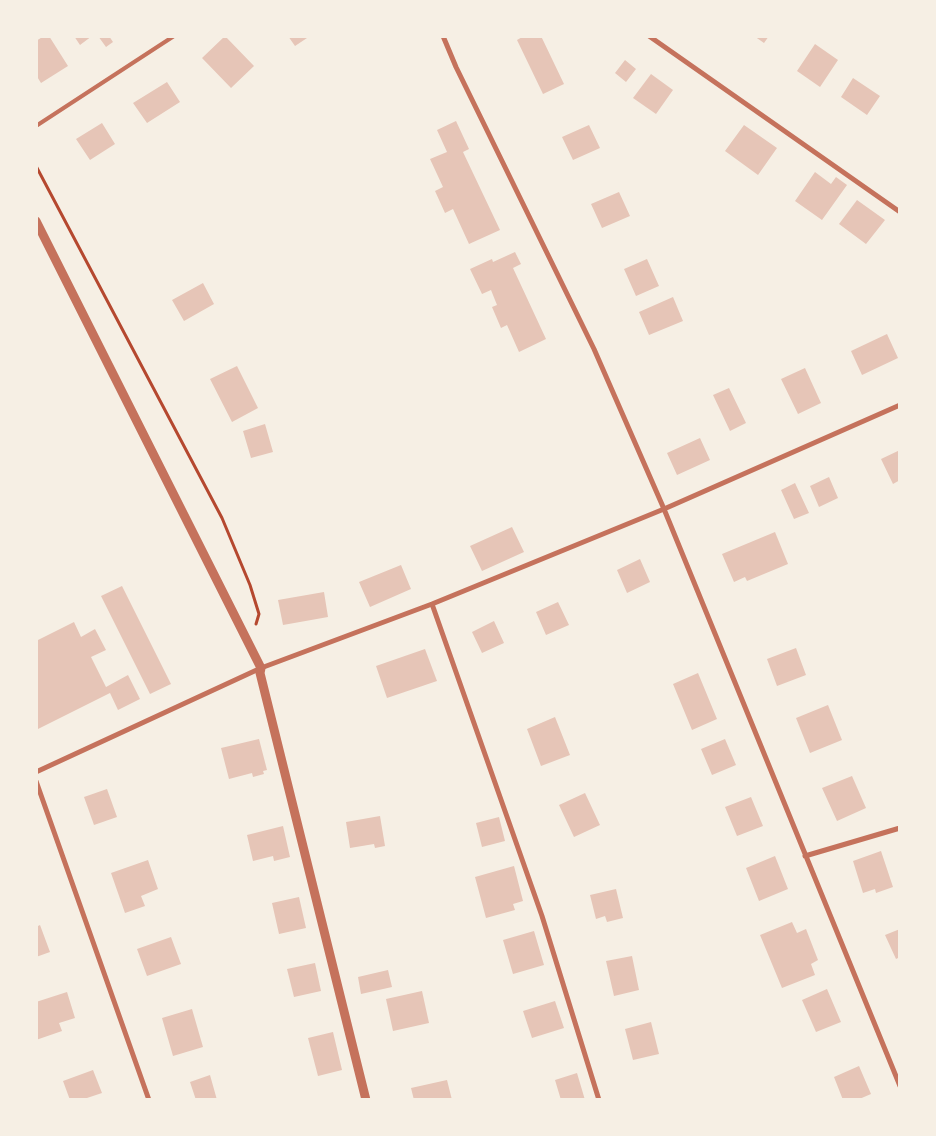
<!DOCTYPE html>
<style>
body{margin:0}
#map{position:relative;width:936px;height:1136px;overflow:hidden;background:#f6efe4;font-family:"Work Sans",sans-serif}
canvas{display:block}
.frame{position:absolute;inset:0;border:38px solid #f6efe4;pointer-events:none}
</style>
<div id="map">
<canvas width="936" height="1136"></canvas>
<div class="frame"></div>
</div>
<script>
const c = document.querySelector('canvas').getContext('2d');
c.lineJoin = 'round';
function paint(path, color) {
  c.fillStyle = color;
  c.fill(path, 'evenodd');
}
function strokePath(path, color, width, dash) {
  c.strokeStyle = color;
  c.lineWidth = width;
  c.lineCap = dash ? 'butt' : 'round';
  c.setLineDash(dash || []);
  c.stroke(path);
}
paint(new Path2D(`
 M 44,36 L 49,36 L 68,66 L 41,83 L 36,75 L 36,41 Z
 M 74,36 L 92,36 L 80,45 Z
 M 98,36 L 109,36 L 113,42 L 106,47 Z
 M 225,36 L 254,66 L 231,88 L 202,58 Z
 M 288,36 L 310,36 L 295,46 Z
 M 524,36 L 541,36 L 564,84 L 543,94 L 517,40 Z
 M 754,36 L 769,36 L 764,43 Z
 M 815,44 L 838,60 L 820,87 L 797,71 Z
 M 625,60 L 636,69 L 626,82 L 615,73 Z
 M 651,74 L 673,90 L 656,114 L 633,98 Z
 M 853,78 L 880,96 L 867,115 L 841,97 Z
 M 167,82 L 180,102 L 147,123 L 133,103 Z
 M 456,121 L 469,149 L 463,152 L 500,230 L 469,244 L 453,209 L 445,213 L 435,191 L 443,187 L 430,159 L 447,152 L 437,130 Z
 M 102,123 L 115,144 L 90,160 L 76,139 Z
 M 589,125 L 600,148 L 573,160 L 562,137 Z
 M 744,125 L 777,148 L 758,175 L 725,151 Z
 M 815,172 L 831,184 L 836,177 L 847,185 L 822,220 L 795,201 Z
 M 619,192 L 630,216 L 602,228 L 591,204 Z
 M 857,200 L 885,220 L 866,244 L 839,224 Z
 M 515,252 L 521,264 L 513,268 L 546,339 L 519,352 L 507,325 L 501,328 L 492,307 L 497,305 L 491,290 L 482,294 L 470,269 L 492,259 L 493,262 Z
 M 647,259 L 659,286 L 636,296 L 624,269 Z
 M 203,283 L 214,304 L 184,321 L 172,300 Z
 M 673,297 L 683,321 L 649,335 L 639,312 Z
 M 887,334 L 898,358 L 862,375 L 851,351 Z
 M 237,366 L 258,408 L 232,422 L 210,379 Z
 M 805,368 L 821,403 L 798,414 L 781,379 Z
 M 729,388 L 746,423 L 730,431 L 713,395 Z
 M 265,424 L 273,452 L 251,458 L 243,431 Z
 M 700,438 L 710,460 L 677,475 L 667,453 Z
 M 900,450 L 900,480 L 893,484 L 881,459 Z
 M 829,477 L 838,498 L 819,507 L 810,486 Z
 M 795,483 L 809,513 L 794,519 L 781,490 Z
 M 512,527 L 524,552 L 482,571 L 470,546 Z
 M 775,532 L 788,564 L 747,581 L 745,577 L 734,582 L 722,554 Z
 M 640,559 L 650,582 L 627,593 L 617,570 Z
 M 401,565 L 411,589 L 370,607 L 359,582 Z
 M 122,586 L 171,684 L 150,694 L 101,596 Z
 M 324,592 L 328,617 L 283,625 L 278,600 Z
 M 558,602 L 569,625 L 546,635 L 536,612 Z
 M 494,621 L 504,643 L 482,653 L 472,632 Z
 M 74,622 L 81,637 L 95,629 L 106,650 L 91,657 L 106,687 L 128,675 L 140,699 L 118,710 L 110,693 L 36,730 L 36,641 Z
 M 796,648 L 806,675 L 777,686 L 767,659 Z
 M 425,649 L 437,681 L 387,698 L 376,666 Z
 M 698,673 L 717,719 L 692,730 L 673,684 Z
 M 828,705 L 842,740 L 810,753 L 796,718 Z
 M 555,717 L 570,755 L 541,766 L 527,729 Z
 M 259,739 L 267,770 L 263,771 L 264,774 L 253,777 L 252,773 L 229,779 L 221,748 Z
 M 725,739 L 736,765 L 712,775 L 701,749 Z
 M 852,776 L 866,808 L 837,821 L 822,788 Z
 M 107,789 L 117,817 L 94,825 L 84,797 Z
 M 585,793 L 600,825 L 574,837 L 559,805 Z
 M 751,797 L 763,826 L 737,836 L 725,807 Z
 M 380,816 L 385,846 L 375,848 L 374,844 L 350,848 L 346,822 Z
 M 499,817 L 505,841 L 482,847 L 476,823 Z
 M 283,826 L 290,857 L 274,861 L 273,856 L 253,861 L 247,835 Z
 M 881,851 L 893,887 L 876,893 L 875,889 L 863,893 L 853,861 Z
 M 775,856 L 788,889 L 759,901 L 746,868 Z
 M 148,860 L 158,889 L 141,896 L 145,906 L 125,913 L 111,873 Z
 M 514,866 L 523,901 L 513,904 L 515,910 L 486,918 L 475,877 Z
 M 616,889 L 623,918 L 607,922 L 605,916 L 596,919 L 590,895 Z
 M 299,897 L 306,928 L 279,934 L 272,903 Z
 M 792,922 L 797,933 L 806,929 L 818,960 L 811,964 L 815,975 L 782,988 L 760,935 Z
 M 40,925 L 50,952 L 36,957 L 36,927 Z
 M 900,929 L 900,957 L 896,959 L 885,935 Z
 M 534,931 L 544,965 L 513,974 L 503,940 Z
 M 171,937 L 181,964 L 147,976 L 137,949 Z
 M 632,956 L 639,990 L 614,996 L 606,961 Z
 M 315,963 L 321,991 L 294,997 L 287,969 Z
 M 388,970 L 392,987 L 361,994 L 358,977 Z
 M 827,989 L 841,1022 L 816,1032 L 802,1000 Z
 M 422,991 L 429,1023 L 393,1031 L 386,999 Z
 M 67,992 L 75,1018 L 59,1023 L 62,1031 L 36,1040 L 36,1002 Z
 M 555,1001 L 564,1028 L 532,1038 L 523,1011 Z
 M 192,1009 L 203,1047 L 173,1056 L 162,1018 Z
 M 651,1022 L 659,1054 L 633,1060 L 625,1029 Z
 M 333,1032 L 342,1070 L 318,1076 L 308,1038 Z
 M 859,1066 L 871,1094 L 857,1100 L 843,1100 L 834,1077 Z
 M 93,1070 L 102,1093 L 81,1100 L 70,1100 L 63,1081 Z
 M 577,1073 L 585,1100 L 561,1100 L 555,1080 Z
 M 210,1075 L 217,1100 L 196,1100 L 190,1082 Z
 M 447,1080 L 452,1100 L 414,1100 L 411,1088 Z`), '#e6c5b7');
strokePath(new Path2D(`
 M 36,166 L 222,518 L 250,585 L 259,614 L 256,624`), '#b5482f', 3);
strokePath(new Path2D(`
 M 36,126 L 174,36`), '#c5725c', 4);
strokePath(new Path2D(`
 M 443,36 L 456,67 L 594,349 L 664,509 L 900,1086
 M 649,36 L 900,212
 M 432,604 L 542,916 L 599,1100
 M 36,772 L 261,668 L 432,604 L 664,509 L 900,405
 M 36,781 L 149,1100
 M 805,856 L 900,828`), '#c5725c', 5);
strokePath(new Path2D(`
 M 36,221 L 261,668 L 260,673 L 366,1100`), '#c5725c', 9);
</script>
